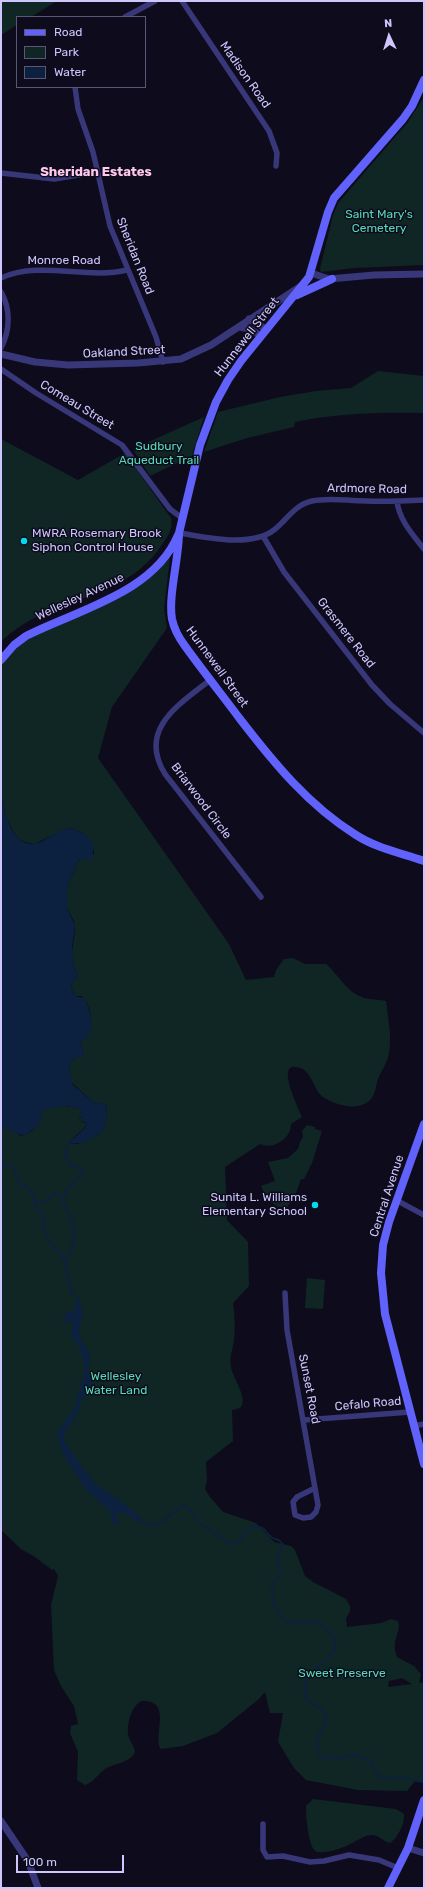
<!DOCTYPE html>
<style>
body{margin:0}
#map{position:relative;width:425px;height:1889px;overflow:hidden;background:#0e0b1c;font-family:Rubik,sans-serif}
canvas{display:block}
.frame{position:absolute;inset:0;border:2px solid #cdc7fe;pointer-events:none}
.legend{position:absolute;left:16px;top:16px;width:130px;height:72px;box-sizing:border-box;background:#0e0b1c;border:1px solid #5a5676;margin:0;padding:5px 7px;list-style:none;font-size:12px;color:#cdc7fe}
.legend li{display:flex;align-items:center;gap:8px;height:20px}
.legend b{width:20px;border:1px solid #5a5676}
.north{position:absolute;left:369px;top:16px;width:40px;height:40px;-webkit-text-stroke:3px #0e0b1c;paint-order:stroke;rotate:356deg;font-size:11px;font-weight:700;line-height:16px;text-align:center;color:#cdc7fe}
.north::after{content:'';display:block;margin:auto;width:14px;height:18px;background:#cdc7fe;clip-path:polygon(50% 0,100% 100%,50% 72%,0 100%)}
.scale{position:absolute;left:16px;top:1855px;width:108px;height:18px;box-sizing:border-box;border:2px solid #cdc7fe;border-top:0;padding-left:5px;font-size:12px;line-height:14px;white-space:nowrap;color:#cdc7fe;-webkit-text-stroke:3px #0e0b1c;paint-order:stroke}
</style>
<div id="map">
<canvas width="425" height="1889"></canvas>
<div class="frame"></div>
<ul class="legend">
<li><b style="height:5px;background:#6161fc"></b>Road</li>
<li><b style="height:11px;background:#0f2624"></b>Park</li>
<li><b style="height:11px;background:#0c213f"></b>Water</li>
</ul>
<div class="north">N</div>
<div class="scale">100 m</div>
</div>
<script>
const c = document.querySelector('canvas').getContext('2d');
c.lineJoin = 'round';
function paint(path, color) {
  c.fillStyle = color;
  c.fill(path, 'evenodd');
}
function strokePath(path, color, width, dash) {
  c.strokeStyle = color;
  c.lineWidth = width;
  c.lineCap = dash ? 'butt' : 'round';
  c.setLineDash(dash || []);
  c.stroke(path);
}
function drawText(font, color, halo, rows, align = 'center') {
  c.font = font + ' Rubik,sans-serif';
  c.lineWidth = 3;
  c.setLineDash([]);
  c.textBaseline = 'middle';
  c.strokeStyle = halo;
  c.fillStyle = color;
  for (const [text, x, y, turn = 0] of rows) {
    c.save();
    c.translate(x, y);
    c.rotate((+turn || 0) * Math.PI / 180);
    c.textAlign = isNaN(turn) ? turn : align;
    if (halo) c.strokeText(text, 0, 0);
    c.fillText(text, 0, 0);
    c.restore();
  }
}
paint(new Path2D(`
 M 1,1 L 57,1 L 31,17 L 17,17 L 17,25 L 1,35 Z
 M 424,97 L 424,265 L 354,268 L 321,272 L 320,269 L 333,215 L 338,203 L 408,122 Z
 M 378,371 L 424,376 L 424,413 C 380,412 337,413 295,422 L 294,427 L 247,438 L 204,452 L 218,412 L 280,397 L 316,391 L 351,388 Z
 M 204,417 L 192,456 L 150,476 L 134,451 L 139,449 L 137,447 Z
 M 1,439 L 78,480 L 125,453 L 171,518 C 173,528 169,535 163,543 C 126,603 47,595 1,642 Z
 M 170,558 L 164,608 L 167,628 L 112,707 L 98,758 L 229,944 L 246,980 L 274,977 L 276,970 L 284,959 L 293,958 L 305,964 L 326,964 C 340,976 345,991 364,998 C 371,1000 379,999 386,1001 C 388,1018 392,1037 389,1053 C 388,1062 381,1071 378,1079 C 376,1084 376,1091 373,1096 C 364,1113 336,1106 323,1097 C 312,1089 313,1069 296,1067 C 276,1064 299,1109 302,1117 L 291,1124 C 291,1139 273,1150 260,1144 L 225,1167 L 227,1220 L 248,1242 L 249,1286 L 233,1303 C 235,1315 235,1328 234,1340 C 233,1349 229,1357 231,1367 C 233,1378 246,1395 242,1405 C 241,1409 236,1409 232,1410 L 233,1441 L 206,1462 L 207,1481 L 205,1489 L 210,1497 L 223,1512 L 256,1523 L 274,1542 L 291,1546 L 295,1550 L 305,1576 L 313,1582 L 346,1599 L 350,1606 L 350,1612 L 346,1618 L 347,1627 L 381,1623 L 391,1619 L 398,1621 C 402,1634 390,1639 397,1657 L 414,1666 L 421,1674 L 419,1683 L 424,1682 L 424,1776 L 423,1782 L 415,1781 L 407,1791 L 358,1790 L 306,1780 L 294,1768 L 278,1742 L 283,1713 L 270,1713 L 265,1692 L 259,1699 L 217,1733 L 183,1746 L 161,1749 C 152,1737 174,1699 141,1701 C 131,1707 127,1723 128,1734 C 129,1740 134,1746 135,1752 C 130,1763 115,1763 105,1769 C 98,1774 94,1782 85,1785 L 77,1780 L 78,1752 L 70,1733 L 71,1726 L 78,1724 L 74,1706 L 61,1686 L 54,1670 L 51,1605 L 58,1576 L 54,1569 L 52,1570 L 35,1557 L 21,1549 L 1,1530 L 1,1127 L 13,1130 L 21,1136 C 35,1132 40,1124 42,1111 C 49,1101 68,1107 78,1108 L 83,1115 L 79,1119 L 83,1122 L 87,1123 C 83,1132 74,1135 68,1144 L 78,1144 L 99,1134 L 105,1124 L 107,1109 L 105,1104 L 93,1102 L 70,1081 L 69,1066 L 70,1062 L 84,1051 L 80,1044 L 81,1042 C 95,1032 93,1008 82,996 L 75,996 C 69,982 71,985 78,976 L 74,966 L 72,951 L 75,930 L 74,921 L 67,908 L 67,888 L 78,861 L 80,859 L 84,859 L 94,854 C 94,840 83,830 68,828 L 34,844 L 25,842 L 19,839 L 14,833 L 7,819 L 1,796 L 1,659 L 13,645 L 151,577 ZM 402,1678 L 412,1684 L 388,1687 L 389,1681 Z
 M 307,1125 L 315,1127 L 315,1129 L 322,1131 L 312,1163 L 304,1179 L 301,1179 L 294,1198 L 287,1207 L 278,1207 L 267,1199 L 261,1186 L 275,1181 L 268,1162 L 288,1158 L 298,1149 L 300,1142 L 303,1137 L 302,1131 Z
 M 307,1278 L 325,1280 L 323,1309 L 305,1308 Z
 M 313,1799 L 396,1809 L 404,1814 C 405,1823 398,1838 390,1843 C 384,1842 380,1836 373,1835 C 365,1834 357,1841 350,1844 C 340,1849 329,1853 317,1852 C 308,1849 306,1816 306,1806 Z`), '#0f2624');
paint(new Path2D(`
 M 1,796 C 6,814 12,852 40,842 C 50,838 57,831 68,828 C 78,829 89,836 94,845 L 92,860 L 79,859 L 67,888 L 67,908 L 75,925 L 72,947 L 74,966 L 78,976 C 71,985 69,983 75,996 L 85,998 C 89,1010 94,1022 89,1034 C 87,1039 82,1040 80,1044 L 84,1051 L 84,1056 L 72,1060 L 69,1068 L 72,1084 L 93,1102 L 105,1104 C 109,1111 105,1125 102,1132 L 82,1143 L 68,1144 C 74,1136 83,1133 87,1123 L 79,1120 L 83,1115 L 78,1108 L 66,1106 L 43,1109 L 39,1125 L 24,1136 L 1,1127 Z
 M 80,1299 L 83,1318 L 80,1324 L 79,1335 L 90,1355 L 88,1371 L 92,1383 L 81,1402 L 78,1413 L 65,1432 L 64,1441 L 94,1483 L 123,1503 L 142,1519 L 143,1524 L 125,1513 L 116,1512 L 118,1523 L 114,1525 L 109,1510 L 86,1490 L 62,1452 L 58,1437 L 58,1430 L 60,1429 L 74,1409 L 84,1374 L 84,1362 L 82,1354 L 78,1344 L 71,1336 C 71,1330 75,1324 69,1319 L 66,1323 L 62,1321 L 67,1313 L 76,1309 L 75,1303 Z`), '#0c213f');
strokePath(new Path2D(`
 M 1,1162 L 4,1165 L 10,1165 L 14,1168 L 20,1184 C 38,1192 32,1197 37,1211 L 44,1214 L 43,1224 L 49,1242 L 64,1258 L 72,1294 L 77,1297 L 78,1301
 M 36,1202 L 47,1201 L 54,1194 L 63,1195
 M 65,1262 C 73,1252 76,1232 72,1220 C 69,1212 64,1207 63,1199 L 66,1190 L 82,1174 L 82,1169 L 71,1166 L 65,1154 L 68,1144
 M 142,1523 C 162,1531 169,1511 183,1506 L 190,1510 L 200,1524 L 215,1533 L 225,1541 L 235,1545 C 242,1540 248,1520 262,1528 C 266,1530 267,1534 271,1537 C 276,1540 281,1539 283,1546 L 277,1562 L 280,1569 L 280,1576 L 272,1584 L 273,1605 L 286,1623 C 302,1622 319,1618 331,1633 C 349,1656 309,1665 305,1684 C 300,1706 325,1704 326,1718 C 326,1727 318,1734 316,1743 L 320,1756 L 324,1758 L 341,1758 L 354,1754 L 372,1762 L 374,1771 L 381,1777 L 402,1778 L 423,1782`), '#0c213f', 2);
strokePath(new Path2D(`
 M 182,1 L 269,131 L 277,153 L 276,166
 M 125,17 L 155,1
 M 75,87 L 78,109 L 93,152 L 110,226 L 156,337 L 163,362
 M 1,173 L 54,179 L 97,172
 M 1,278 C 41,260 86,280 127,270
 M 1,292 C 11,309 10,331 1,348
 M 1,369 L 36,393 L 122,445 L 170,509 L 182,518
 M 397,501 C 399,520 413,535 424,549
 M 179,533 C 206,537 250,548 274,530 C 287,520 294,505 312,501 C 330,497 347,501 366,501 C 385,502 405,501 424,500
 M 263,536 L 284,572 L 372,685 L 390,704 L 424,733
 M 210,680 C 180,704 137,729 165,774 L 261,897
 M 396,1200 L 424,1215
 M 285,1293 L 287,1330 L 318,1505 L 316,1512 L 311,1517 L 303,1518 L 295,1515 L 293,1502 L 297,1497 L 315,1488
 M 304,1420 L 410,1412
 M 414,1426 L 424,1424
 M 263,1824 L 263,1850 L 267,1857 L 283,1856 L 310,1862 L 324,1861 L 349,1855 L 379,1860 L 398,1868`), '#38377a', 5.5);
strokePath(new Path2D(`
 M 311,273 L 329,279 L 374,275 L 424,274
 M 249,319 L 266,329
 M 239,327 L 250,329 L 261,336
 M 1,354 L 35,362 L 68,365 L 138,363 L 181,359 L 211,345 L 301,286
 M 1,1821 L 28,1861 L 38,1888
 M 408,1848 L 424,1853`), '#38377a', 7);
strokePath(new Path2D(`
 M 424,80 L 412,106 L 403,119 L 334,198 L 328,212 L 309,277 L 241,361 L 228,380 L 216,402 L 200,445 L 179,533 C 179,558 168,596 172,619 C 174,629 179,638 185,646 C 203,671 222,695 240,719 C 274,763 308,805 356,835 C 376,848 401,853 424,861
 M 297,295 L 332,279
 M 1,660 L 14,645 L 26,636 C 77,610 154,593 178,535
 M 424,1124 L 389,1222 L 383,1245 L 381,1273 L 385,1314 L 424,1464
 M 388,1888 L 408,1848 L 424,1800`), '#6161fc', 8);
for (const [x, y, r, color] of [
 [24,541,4,"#05daec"],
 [315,1205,4,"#05daec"]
]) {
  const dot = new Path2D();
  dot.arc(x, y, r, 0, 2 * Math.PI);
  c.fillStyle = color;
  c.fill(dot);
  strokePath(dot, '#0e0b1c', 1.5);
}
drawText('12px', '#cdc7fe', '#0e0b1c', [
 ["Madison Road",245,75,55],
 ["Sheridan Road",135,256,68],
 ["Monroe Road",64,261],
 ["Hunnewell Street",247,337,-52],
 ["Oakland Street",124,352,-3],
 ["Comeau Street",77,405,31],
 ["Ardmore Road",367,489,1],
 ["Wellesley Avenue",80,597,-25],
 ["Grasmere Road",346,633,52],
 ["Hunnewell Street",217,667,54],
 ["Briarwood Circle",201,801,53],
 ["Central Avenue",387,1196,-72],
 ["Sunset Road",309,1389,79],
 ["Cefalo Road",368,1404,-5]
]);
drawText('12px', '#56dbb7', '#0e0b1c', [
 ["Saint Mary's",379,215],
 ["Cemetery",379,229],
 ["Sudbury",159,447],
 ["Aqueduct Trail",159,461],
 ["Wellesley",116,1377],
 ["Water Land",116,1391],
 ["Sweet Preserve",342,1674]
]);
drawText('12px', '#cdc7fe', '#0e0b1c', [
 ["MWRA Rosemary Brook",32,534],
 ["Siphon Control House",32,548],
 ["Sunita L. Williams",307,1198,"right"],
 ["Elementary School",307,1212,"right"]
], 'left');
drawText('bold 13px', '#fec9ec', '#0e0b1c', [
 ["Sheridan Estates",96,172]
]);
</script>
